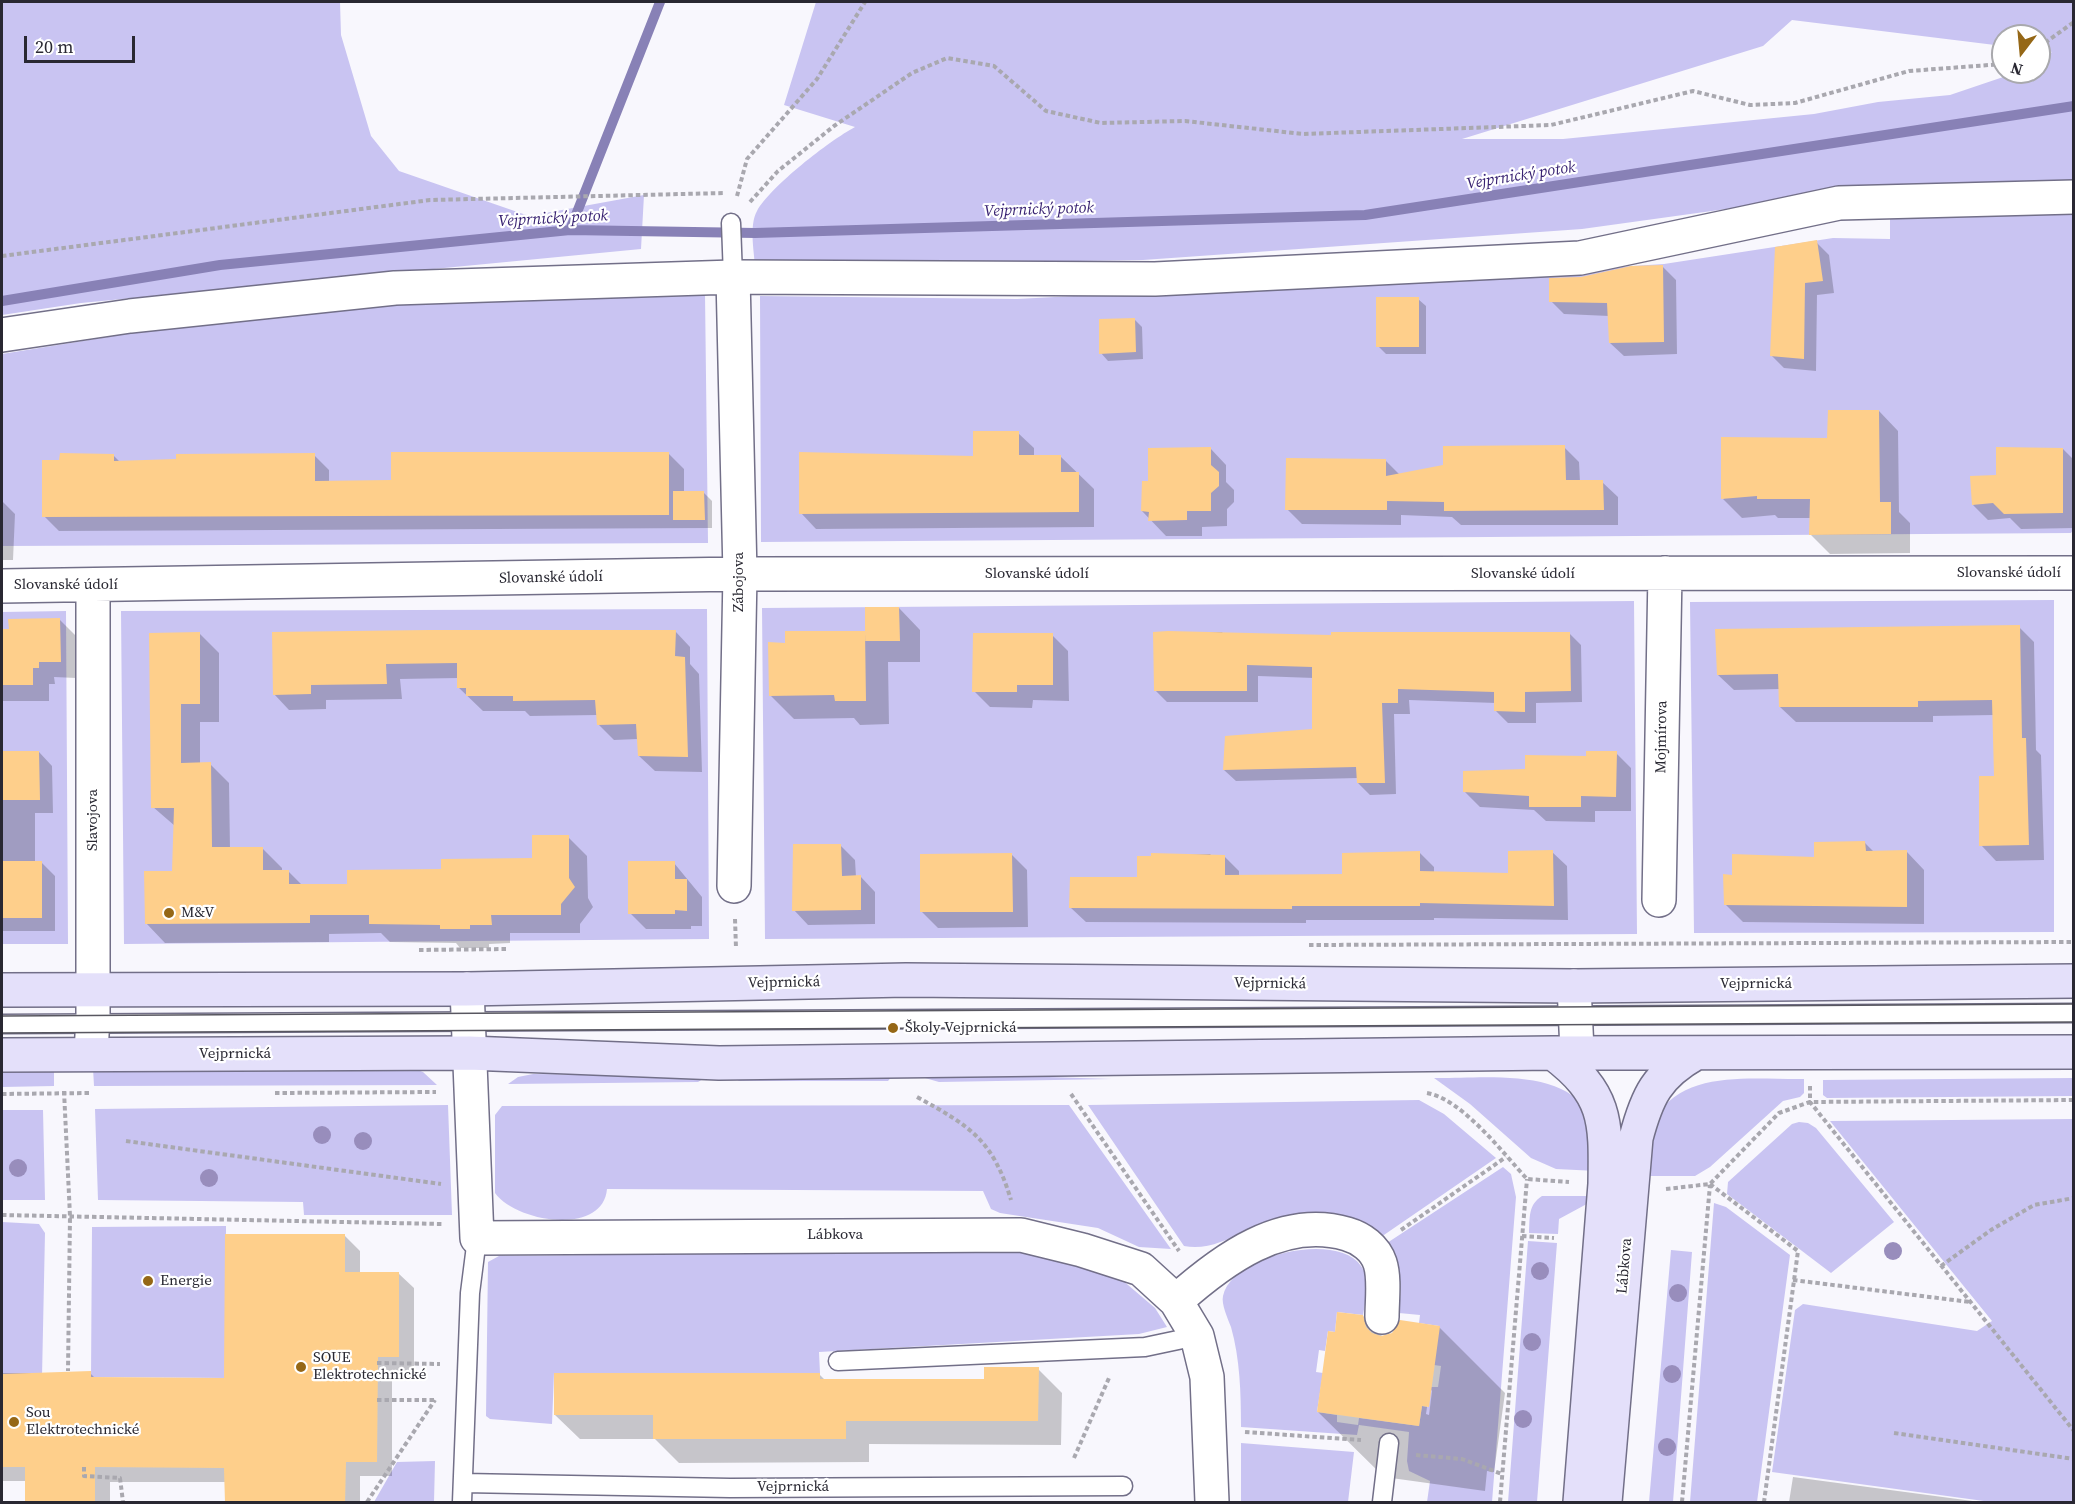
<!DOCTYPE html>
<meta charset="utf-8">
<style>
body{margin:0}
#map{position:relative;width:2075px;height:1504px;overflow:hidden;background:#f8f7fd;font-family:"Source Serif 4",serif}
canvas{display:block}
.frame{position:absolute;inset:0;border:3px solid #292832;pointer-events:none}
.north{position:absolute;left:1991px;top:24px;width:60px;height:60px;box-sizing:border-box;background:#fff;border:2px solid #a9a9ad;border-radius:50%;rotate:196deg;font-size:16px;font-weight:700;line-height:24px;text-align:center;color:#292832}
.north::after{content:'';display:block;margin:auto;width:21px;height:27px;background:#956716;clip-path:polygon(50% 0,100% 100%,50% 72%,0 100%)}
.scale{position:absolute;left:24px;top:36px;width:111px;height:27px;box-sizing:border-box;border:3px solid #292832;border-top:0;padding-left:8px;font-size:18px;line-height:21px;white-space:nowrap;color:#292832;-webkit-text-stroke:4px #fff;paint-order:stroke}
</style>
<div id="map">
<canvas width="2075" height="1504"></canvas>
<div class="frame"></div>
<div class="north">N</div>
<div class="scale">20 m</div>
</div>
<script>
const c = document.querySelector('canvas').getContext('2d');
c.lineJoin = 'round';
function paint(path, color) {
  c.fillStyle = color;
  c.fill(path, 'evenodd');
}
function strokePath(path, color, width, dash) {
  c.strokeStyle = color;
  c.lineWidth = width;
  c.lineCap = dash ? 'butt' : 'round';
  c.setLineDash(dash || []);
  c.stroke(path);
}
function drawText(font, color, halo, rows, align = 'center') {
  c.font = font + ' "Source Serif 4",serif';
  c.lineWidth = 4.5;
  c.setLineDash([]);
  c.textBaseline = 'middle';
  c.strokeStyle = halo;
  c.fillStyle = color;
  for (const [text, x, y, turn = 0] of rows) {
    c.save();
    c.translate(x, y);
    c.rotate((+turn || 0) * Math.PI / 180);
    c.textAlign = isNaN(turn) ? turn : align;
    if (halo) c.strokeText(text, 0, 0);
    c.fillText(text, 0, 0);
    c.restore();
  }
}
paint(new Path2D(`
 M 2,2 L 340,2 L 341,35 L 371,136 L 399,171 L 529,216 L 644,195 L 641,249 L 81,303 L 2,315 Z
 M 816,2 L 2073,2 L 2073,184 L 1856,191 L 1582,229 L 1143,260 L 755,266 C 754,251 749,225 757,211 C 771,186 829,141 855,127 L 784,105 ZM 1792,20 L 2003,46 L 2003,36 L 2039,36 L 2039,50 L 2052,52 L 2039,60 L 2039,72 L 2018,72 L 1950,95 L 1878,102 L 1814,114 L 1563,139 L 1462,139 L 1763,46 Z
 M 2073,212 L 2073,530 L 2071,533 L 761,542 L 760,296 L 1017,299 L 1585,269 L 1664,264 L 1833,238 L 1890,239 L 1890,216 Z
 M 705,294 L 708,543 L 2,546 L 2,354 L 263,312 L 352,306 Z
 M 2054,600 L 2054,932 L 1694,933 L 1690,602 Z
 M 1634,601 L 1637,934 L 765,939 L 762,608 Z
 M 707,609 L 709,939 L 124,944 L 121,611 Z
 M 66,611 L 68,944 L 2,944 L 2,612 Z
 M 407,1066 L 423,1072 L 437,1085 L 94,1086 L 93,1068 Z
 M 2,1069 L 54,1069 L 54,1086 L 2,1087 Z
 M 922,1073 L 1112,1079 L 939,1082 L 925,1078 Z
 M 533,1074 L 708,1076 L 698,1082 L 508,1084 L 518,1077 Z
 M 894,1074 L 888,1081 L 739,1081 L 734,1077 Z
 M 1434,1078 C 1475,1079 1569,1066 1588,1116 C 1594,1132 1594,1154 1597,1171 L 1556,1169 L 1531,1158 L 1470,1104 Z
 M 2073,1078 L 2073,1096 L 1827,1098 L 1823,1095 L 1823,1080 Z
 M 1804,1079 L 1804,1093 L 1800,1097 L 1783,1101 L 1710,1167 L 1695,1176 L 1642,1176 C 1646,1159 1647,1133 1656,1118 C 1683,1068 1757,1080 1804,1079 Z
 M 1419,1100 L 1444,1114 L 1496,1158 L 1381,1237 C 1360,1232 1319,1216 1300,1215 C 1258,1213 1225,1254 1184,1246 L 1088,1105 Z
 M 448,1105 L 452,1215 L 304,1215 L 303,1202 L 98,1200 L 95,1109 Z
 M 1069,1105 L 1171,1249 L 1139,1247 L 1098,1228 L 1000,1213 L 991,1209 L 983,1191 L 607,1189 C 603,1236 517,1223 495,1193 L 495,1115 L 502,1106 Z
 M 2,1110 L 43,1110 L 45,1200 L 2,1200 Z
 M 2073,1119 L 2073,1502 L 1991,1502 L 1772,1472 L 1795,1310 L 1803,1304 L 1977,1331 L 1992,1321 L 1830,1121 Z
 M 1799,1122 L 1808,1123 L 1816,1128 L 1894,1222 L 1831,1273 L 1727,1194 L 1728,1182 L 1792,1124 Z
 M 1503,1167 L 1511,1174 L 1516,1197 L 1492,1502 L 1427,1502 L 1430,1481 L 1409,1471 L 1407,1461 L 1409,1432 L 1359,1425 L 1357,1435 L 1241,1427 C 1241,1393 1240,1359 1231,1327 C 1228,1319 1221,1304 1223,1296 C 1232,1255 1337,1231 1361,1266 C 1371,1279 1366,1300 1363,1315 L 1337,1312 L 1335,1332 L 1328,1331 L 1325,1351 L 1319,1350 L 1316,1372 L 1323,1373 L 1317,1412 L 1337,1415 L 1337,1422 L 1358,1425 L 1359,1418 L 1419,1426 L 1422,1406 L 1428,1407 L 1431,1387 L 1438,1387 L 1441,1366 L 1434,1365 L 1439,1326 L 1419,1323 L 1420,1315 L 1399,1313 C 1402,1282 1402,1270 1387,1243 Z
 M 1542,1196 L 1595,1196 L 1596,1199 L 1559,1219 L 1558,1234 L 1529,1233 C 1530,1217 1528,1205 1542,1196 Z
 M 1714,1203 L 1726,1207 L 1790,1255 L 1757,1502 L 1690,1502 Z
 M 2,1222 L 39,1224 L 45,1233 L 42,1377 L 2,1374 Z
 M 226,1226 L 226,1378 L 91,1377 L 92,1227 Z
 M 1528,1241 L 1557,1243 L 1537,1502 L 1508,1502 Z
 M 1671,1250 L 1692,1252 L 1673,1502 L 1649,1502 Z
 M 1015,1251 L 1047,1253 L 1121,1279 L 1155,1308 L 1167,1327 L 1139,1334 L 819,1352 L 820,1373 L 554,1373 L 552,1424 L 490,1419 L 486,1416 L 488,1262 L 499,1256 Z
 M 1241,1443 L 1354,1452 L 1348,1502 L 1241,1502 Z
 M 435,1461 L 434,1502 L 374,1502 L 397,1462 Z`), '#c9c4f2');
paint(new Path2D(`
 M 1816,242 L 1829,255 L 1834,293 L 1817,295 L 1816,371 L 1784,368 L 1771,355 Z
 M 1662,266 L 1676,280 L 1677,354 L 1624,356 L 1610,343 L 1609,316 L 1564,314 L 1551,301 L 1584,278 Z
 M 1418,299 L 1426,306 L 1426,354 L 1386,354 L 1378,346 Z
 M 1134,319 L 1142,327 L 1143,359 L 1108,361 L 1101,353 Z
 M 1879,411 L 1898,431 L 1899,512 L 1910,523 L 1910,553 L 1830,554 L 1810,534 L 1811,518 L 1778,518 L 1775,515 L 1742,518 L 1723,499 Z
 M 1018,433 L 1034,448 L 1034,457 L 1060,456 L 1094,489 L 1094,527 L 816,529 L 801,513 L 974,457 Z
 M 1564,447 L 1579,462 L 1580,482 L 1602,482 L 1618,497 L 1618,525 L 1461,525 L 1452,517 L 1401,515 L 1401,525 L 1302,524 L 1287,509 L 1386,461 L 1400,475 Z
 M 1210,448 L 1226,465 L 1226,482 L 1234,490 L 1234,502 L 1227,509 L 1227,526 L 1202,527 L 1202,536 L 1166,536 L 1142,511 L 1150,482 Z
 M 2063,449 L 2074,460 L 2074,528 L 2021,529 L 2010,518 L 1988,520 L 1973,505 L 1998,476 Z
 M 669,454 L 684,469 L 684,493 L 704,493 L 712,501 L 712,528 L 59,531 L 44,516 L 113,455 L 120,462 L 314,455 L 329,470 L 329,482 L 393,481 Z
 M 2,501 L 15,514 L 13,560 L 2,560 Z
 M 899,608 L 920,630 L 920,662 L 888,662 L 889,724 L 860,725 L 854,718 L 794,719 L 770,695 L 786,644 L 867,635 Z
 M 60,620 L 76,636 L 76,678 L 54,677 L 55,684 L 49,684 L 49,701 L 2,701 L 2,631 Z
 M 2019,627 L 2034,642 L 2036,750 L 2041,755 L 2044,860 L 1996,861 L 1981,845 L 1996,777 L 1994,715 L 1933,716 L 1933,722 L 1796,722 L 1780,707 L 1780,689 L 1734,690 L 1718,675 Z
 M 675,631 L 690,647 L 690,664 L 699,674 L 702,772 L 655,771 L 639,756 L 638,739 L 614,740 L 598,724 L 598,715 L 530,716 L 525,711 L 483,711 L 458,687 L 458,678 L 400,679 L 402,699 L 326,700 L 326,709 L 289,710 L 274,694 L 274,634 Z
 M 1222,632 L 1224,635 L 1332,636 L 1569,633 L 1581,645 L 1582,702 L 1536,703 L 1536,723 L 1508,723 L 1496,711 L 1496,703 L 1409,700 L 1410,714 L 1394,714 L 1396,794 L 1370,795 L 1358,783 L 1358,778 L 1236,781 L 1224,770 L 1313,731 L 1314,678 L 1258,676 L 1258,702 L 1167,702 L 1155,690 L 1155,634 Z
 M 200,634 L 219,653 L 219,722 L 200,722 L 200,764 L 210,764 L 229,783 L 230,849 L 263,849 L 282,868 L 282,872 L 289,872 L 303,886 L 349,885 L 534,860 L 568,837 L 587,856 L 588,898 L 593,907 L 580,924 L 580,933 L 510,933 L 510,943 L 489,944 L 489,948 L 460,948 L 456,943 L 390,942 L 381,933 L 329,934 L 329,942 L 165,943 L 146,923 L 173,872 L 175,826 L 153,807 Z
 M 1052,635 L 1068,651 L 1069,701 L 1033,700 L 1032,708 L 990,707 L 974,691 Z
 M 2,752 L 39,752 L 52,766 L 53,813 L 35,813 L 35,862 L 41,862 L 55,876 L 55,931 L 2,931 Z
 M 1616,753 L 1631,768 L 1631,811 L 1595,811 L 1595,822 L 1546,821 L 1534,810 L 1480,807 L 1465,792 L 1527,770 Z
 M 1865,843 L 1874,852 L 1907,852 L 1924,870 L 1924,924 L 1743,922 L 1725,904 L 1733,876 L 1816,859 Z
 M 840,845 L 855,860 L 856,877 L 861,877 L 875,892 L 875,924 L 808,925 L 794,910 Z
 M 1419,852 L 1434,867 L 1434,873 L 1510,875 L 1552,852 L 1567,866 L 1568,920 L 1434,918 L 1434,920 L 1306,920 L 1306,923 L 1086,922 L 1071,908 L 1138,879 L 1138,857 L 1210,854 L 1212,856 L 1224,856 L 1239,871 L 1239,876 L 1343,876 Z
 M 1011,854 L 1027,870 L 1028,927 L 938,928 L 922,912 Z
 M 674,863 L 702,897 L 702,926 L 691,926 L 691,929 L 646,929 L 630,913 Z
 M 345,1236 L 360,1251 L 360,1273 L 398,1273 L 414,1288 L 414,1371 L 392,1371 L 392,1476 L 360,1476 L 360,1502 L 226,1502 L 226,1482 L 110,1482 L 110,1502 L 27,1502 L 27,1481 L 2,1481 L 2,1373 L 90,1373 L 96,1379 L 225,1379 Z
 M 1363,1316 L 1383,1337 L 1439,1327 L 1505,1393 L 1494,1472 L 1487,1471 L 1485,1491 L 1384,1477 L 1318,1412 L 1336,1333 ZM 1430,1388 L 1432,1391 L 1429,1415 L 1426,1414 Z
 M 1038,1369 L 1062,1393 L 1061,1445 L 869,1444 L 869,1462 L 679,1463 L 655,1439 L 580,1439 L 555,1415 L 819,1374 L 825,1380 L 985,1380 Z
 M 1793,1477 L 1980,1502 L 1789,1502 Z`), '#0003');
strokePath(new Path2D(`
 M 570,230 L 660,2
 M 2,301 L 220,265 L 570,230 L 755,233 L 1365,215 L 2074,106`), '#8881b6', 10);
paint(new Path2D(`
 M 1817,240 L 1823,281 L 1805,283 L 1804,359 L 1770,356 L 1775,247 Z
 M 1663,265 L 1664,342 L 1609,343 L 1607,303 L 1549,302 L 1549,278 L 1581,277 L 1631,266 Z
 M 1376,297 L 1419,297 L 1419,347 L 1376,347 Z
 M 1135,318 L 1136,352 L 1099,354 L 1099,319 Z
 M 1828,410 L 1879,410 L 1880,502 L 1891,502 L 1891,534 L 1809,535 L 1810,499 L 1757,499 L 1757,496 L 1721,499 L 1721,437 L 1827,438 Z
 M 973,431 L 1019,431 L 1019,455 L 1061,455 L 1061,472 L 1079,472 L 1079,512 L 799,514 L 799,452 L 973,456 Z
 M 1565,445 L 1566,480 L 1603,480 L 1604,510 L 1444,511 L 1444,502 L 1387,501 L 1387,510 L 1285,510 L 1286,458 L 1386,459 L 1386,476 L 1443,465 L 1443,446 Z
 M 1211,447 L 1211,465 L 1219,472 L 1219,486 L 1211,493 L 1211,511 L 1187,511 L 1187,520 L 1148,521 L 1149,512 L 1141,511 L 1142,481 L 1148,481 L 1148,448 Z
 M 1996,447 L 2063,448 L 2063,513 L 2004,514 L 1993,503 L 1972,505 L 1970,476 L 1996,475 Z
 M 391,452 L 669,452 L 669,515 L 42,517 L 42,460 L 59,460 L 60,453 L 114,454 L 114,461 L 176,459 L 176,454 L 315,453 L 315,481 L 391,480 Z
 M 673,491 L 704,491 L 705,520 L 673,520 Z
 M 865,607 L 899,607 L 900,641 L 865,641 Z
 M 60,618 L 61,662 L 39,662 L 39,668 L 33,668 L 33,685 L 2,685 L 2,629 L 9,629 L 8,619 Z
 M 2020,625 L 2022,738 L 2026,738 L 2029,845 L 1979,846 L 1979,776 L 1994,776 L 1992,700 L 1918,701 L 1918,707 L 1779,707 L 1778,674 L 1717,675 L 1715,629 Z
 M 429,630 L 676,630 L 675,656 L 685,657 L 688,757 L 638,756 L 636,724 L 597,725 L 595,700 L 513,701 L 513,696 L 466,696 L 466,688 L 457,688 L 457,663 L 386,664 L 387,684 L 311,685 L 311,694 L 273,695 L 272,632 Z
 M 785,631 L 865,631 L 866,701 L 835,701 L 834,695 L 769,696 L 768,642 L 785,643 Z
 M 1168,631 L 1331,635 L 1331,632 L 1570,632 L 1571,691 L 1525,692 L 1525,712 L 1494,711 L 1494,692 L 1398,689 L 1398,703 L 1382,703 L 1385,783 L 1357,783 L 1356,767 L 1223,770 L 1225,736 L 1312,729 L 1312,667 L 1247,665 L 1247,691 L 1154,691 L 1153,632 Z
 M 200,632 L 200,704 L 181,704 L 181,763 L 211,762 L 212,847 L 263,847 L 263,870 L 289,870 L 289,884 L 347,884 L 347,870 L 441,869 L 441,859 L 532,858 L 532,835 L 569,835 L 569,878 L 575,887 L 561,904 L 561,915 L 491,915 L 492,925 L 470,925 L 470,929 L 440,929 L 440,925 L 369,924 L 369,915 L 310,915 L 310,923 L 145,924 L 144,871 L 172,871 L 174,808 L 151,808 L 149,633 Z
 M 973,633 L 1053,633 L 1053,685 L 1017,685 L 1017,692 L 972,692 Z
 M 2,751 L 39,751 L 40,800 L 2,800 Z
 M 1586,751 L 1617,751 L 1616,797 L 1581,796 L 1581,807 L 1529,807 L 1529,796 L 1463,792 L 1463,771 L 1525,769 L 1525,755 L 1586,756 Z
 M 1865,841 L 1866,851 L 1907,850 L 1907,907 L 1724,905 L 1723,874 L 1732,875 L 1732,854 L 1814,857 L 1814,842 Z
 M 793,844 L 841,844 L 842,876 L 861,875 L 861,910 L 792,911 Z
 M 1553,850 L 1554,906 L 1420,903 L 1420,906 L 1292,906 L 1292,909 L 1069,908 L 1070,877 L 1137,877 L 1137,856 L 1151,856 L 1151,853 L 1225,855 L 1225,875 L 1342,874 L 1342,853 L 1420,851 L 1420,871 L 1508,873 L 1508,851 Z
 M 1012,853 L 1013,912 L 920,912 L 920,854 Z
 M 2,861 L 42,861 L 42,918 L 2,918 Z
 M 628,861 L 675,861 L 675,879 L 687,879 L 687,911 L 675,910 L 675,914 L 628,914 Z
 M 225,1234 L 345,1234 L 345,1272 L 399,1272 L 399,1357 L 378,1357 L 377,1462 L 346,1462 L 345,1503 L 225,1503 L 224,1468 L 95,1467 L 95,1503 L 25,1503 L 25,1467 L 2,1467 L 2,1374 L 91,1371 L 91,1377 L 224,1378 Z
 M 1337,1312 L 1363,1315 L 1366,1327 L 1372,1333 L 1381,1336 L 1392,1333 L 1400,1320 L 1440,1326 L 1429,1407 L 1422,1406 L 1419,1426 L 1317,1412 L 1328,1331 L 1335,1332 Z
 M 984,1367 L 1039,1367 L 1038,1421 L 846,1421 L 846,1439 L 653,1439 L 653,1415 L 554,1415 L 554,1373 L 820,1373 L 820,1379 L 984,1379 Z`), '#fecf8b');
const lane = new Path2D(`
 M 731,223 L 733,277
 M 2,1024 L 2074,1013
 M 838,1361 L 1145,1347 L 1197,1336
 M 464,1483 L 730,1488 L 1123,1486
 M 462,1502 L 470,1293 L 477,1238
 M 1382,1502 L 1389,1443`);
const street = new Path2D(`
 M 733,277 L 740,574 L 734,886
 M 2,335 L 130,316 L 395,288 L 733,277 L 1155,279 L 1580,258 L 1839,203 L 2074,197
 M 2,586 L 740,574 L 2074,573
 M 1659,900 L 1665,573
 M 1574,986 L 1578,1072
 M 467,989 L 477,1238 L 1021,1235 L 1082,1250 L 1141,1269 L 1176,1301 L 1197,1336 L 1207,1377 L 1212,1502
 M 91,1054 L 93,1016 L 93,586
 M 1176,1301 C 1222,1260 1282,1215 1347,1234 C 1361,1238 1375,1248 1380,1263 C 1385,1278 1382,1301 1382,1317`);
const secondary = new Path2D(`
 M 2,990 L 467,989 L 906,980 L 1574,986 L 2074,981
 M 1553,1053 C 1607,1094 1606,1120 1605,1184 L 1580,1502
 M 2,1055 L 469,1053 L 719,1063 L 1553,1053 L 2074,1052
 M 1605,1502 L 1636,1138 C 1647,1096 1657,1075 1696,1053`);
strokePath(lane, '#726f88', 21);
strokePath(street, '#726f88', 36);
strokePath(secondary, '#726f88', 36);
strokePath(new Path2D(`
 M 2039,47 L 2074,22
 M 737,196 L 747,159 L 817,79 L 865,2
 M 750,202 L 778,171 L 834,126 L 912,73 L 947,58 L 994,66 L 1046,111 L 1101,123 L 1185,121 L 1303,134 L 1551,125 L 1693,91 L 1750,105 L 1795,103 L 1909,71 L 2003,64
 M 2,256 L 430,200 L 725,193
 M 735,919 L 736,948
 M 1309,945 L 2074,942
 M 419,950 L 508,949
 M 1810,1086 L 1810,1102 L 2074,1431
 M 64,1091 L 70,1216 L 68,1371
 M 275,1093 L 436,1092
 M 1427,1093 C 1462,1099 1503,1153 1527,1179 L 1569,1182
 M 2,1094 L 91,1093
 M 1071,1094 L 1179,1251
 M 917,1097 C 970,1126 993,1140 1011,1200
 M 126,1141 L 441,1184
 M 1710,1184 L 1798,1251 L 1764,1502
 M 1666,1189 L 1710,1184 L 1779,1113 L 1810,1102 L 2074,1100
 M 2,1215 L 442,1224
 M 1401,1230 L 1506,1157
 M 1522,1236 L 1554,1238
 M 1941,1266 L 1991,1230 L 2034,1205 L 2074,1198
 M 1793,1280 L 1970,1302
 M 377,1363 L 440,1364
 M 377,1400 L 435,1400
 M 1245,1432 L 1361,1440
 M 1894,1433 L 2074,1459
 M 1416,1455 L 1462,1459 L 1502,1474
 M 1074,1458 L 1109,1378
 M 84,1467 L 84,1476 L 120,1478 L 123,1502
 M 367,1502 L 435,1400
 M 1500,1502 L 1527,1179
 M 1682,1502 L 1710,1185`), '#a9a8af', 4, [4.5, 3]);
strokePath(lane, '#fff', 18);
strokePath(street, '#fff', 33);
strokePath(secondary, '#e4e0fa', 33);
strokePath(new Path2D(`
 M 2,1016 L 2074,1004
 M 2,1033 L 2074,1022`), '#585760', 1.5);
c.fillStyle = '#988dbc';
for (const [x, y] of [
 [322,1135],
 [363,1141],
 [18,1168],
 [209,1178],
 [1893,1251],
 [1540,1271],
 [1678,1293],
 [1532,1342],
 [1672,1374],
 [1523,1419],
 [1667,1447]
]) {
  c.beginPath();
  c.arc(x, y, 9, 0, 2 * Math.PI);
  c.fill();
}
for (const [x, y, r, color] of [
 [169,913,6,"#956716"],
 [893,1028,6,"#956716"],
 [148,1281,6,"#956716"],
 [301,1367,6,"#956716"],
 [14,1422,6,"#956716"]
]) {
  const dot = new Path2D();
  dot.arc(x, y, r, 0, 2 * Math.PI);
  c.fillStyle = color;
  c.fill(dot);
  strokePath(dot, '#fff', 2);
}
drawText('15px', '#292832', '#fff', [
 ["Slovanské údolí",2009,573],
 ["Slovanské údolí",1037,574],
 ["Slovanské údolí",1523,574],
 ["Slovanské údolí",551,578,-1],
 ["Zábojova",739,582,-90],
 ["Slovanské údolí",66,585],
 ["Mojmírova",1662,737,-89],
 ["Slavojova",93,820,-90],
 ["Vejprnická",784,983,-1],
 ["Vejprnická",1270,984,1],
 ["Vejprnická",1756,984],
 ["Vejprnická",235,1054],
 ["Lábkova",835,1235],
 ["Lábkova",1625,1266,-85],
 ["Vejprnická",793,1487]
]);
drawText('15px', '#292832', '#fff', [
 ["M&V",181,913],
 ["Školy Vejprnická",905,1028],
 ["Energie",160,1281],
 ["SOUE",313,1358],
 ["Elektrotechnické",313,1375],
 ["Sou",26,1413],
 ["Elektrotechnické",26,1430]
], 'left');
drawText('italic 16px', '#372171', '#fff', [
 ["Vejprnický potok",1521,176,-9],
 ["Vejprnický potok",1039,210,-2],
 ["Vejprnický potok",553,219,-3]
]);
</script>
